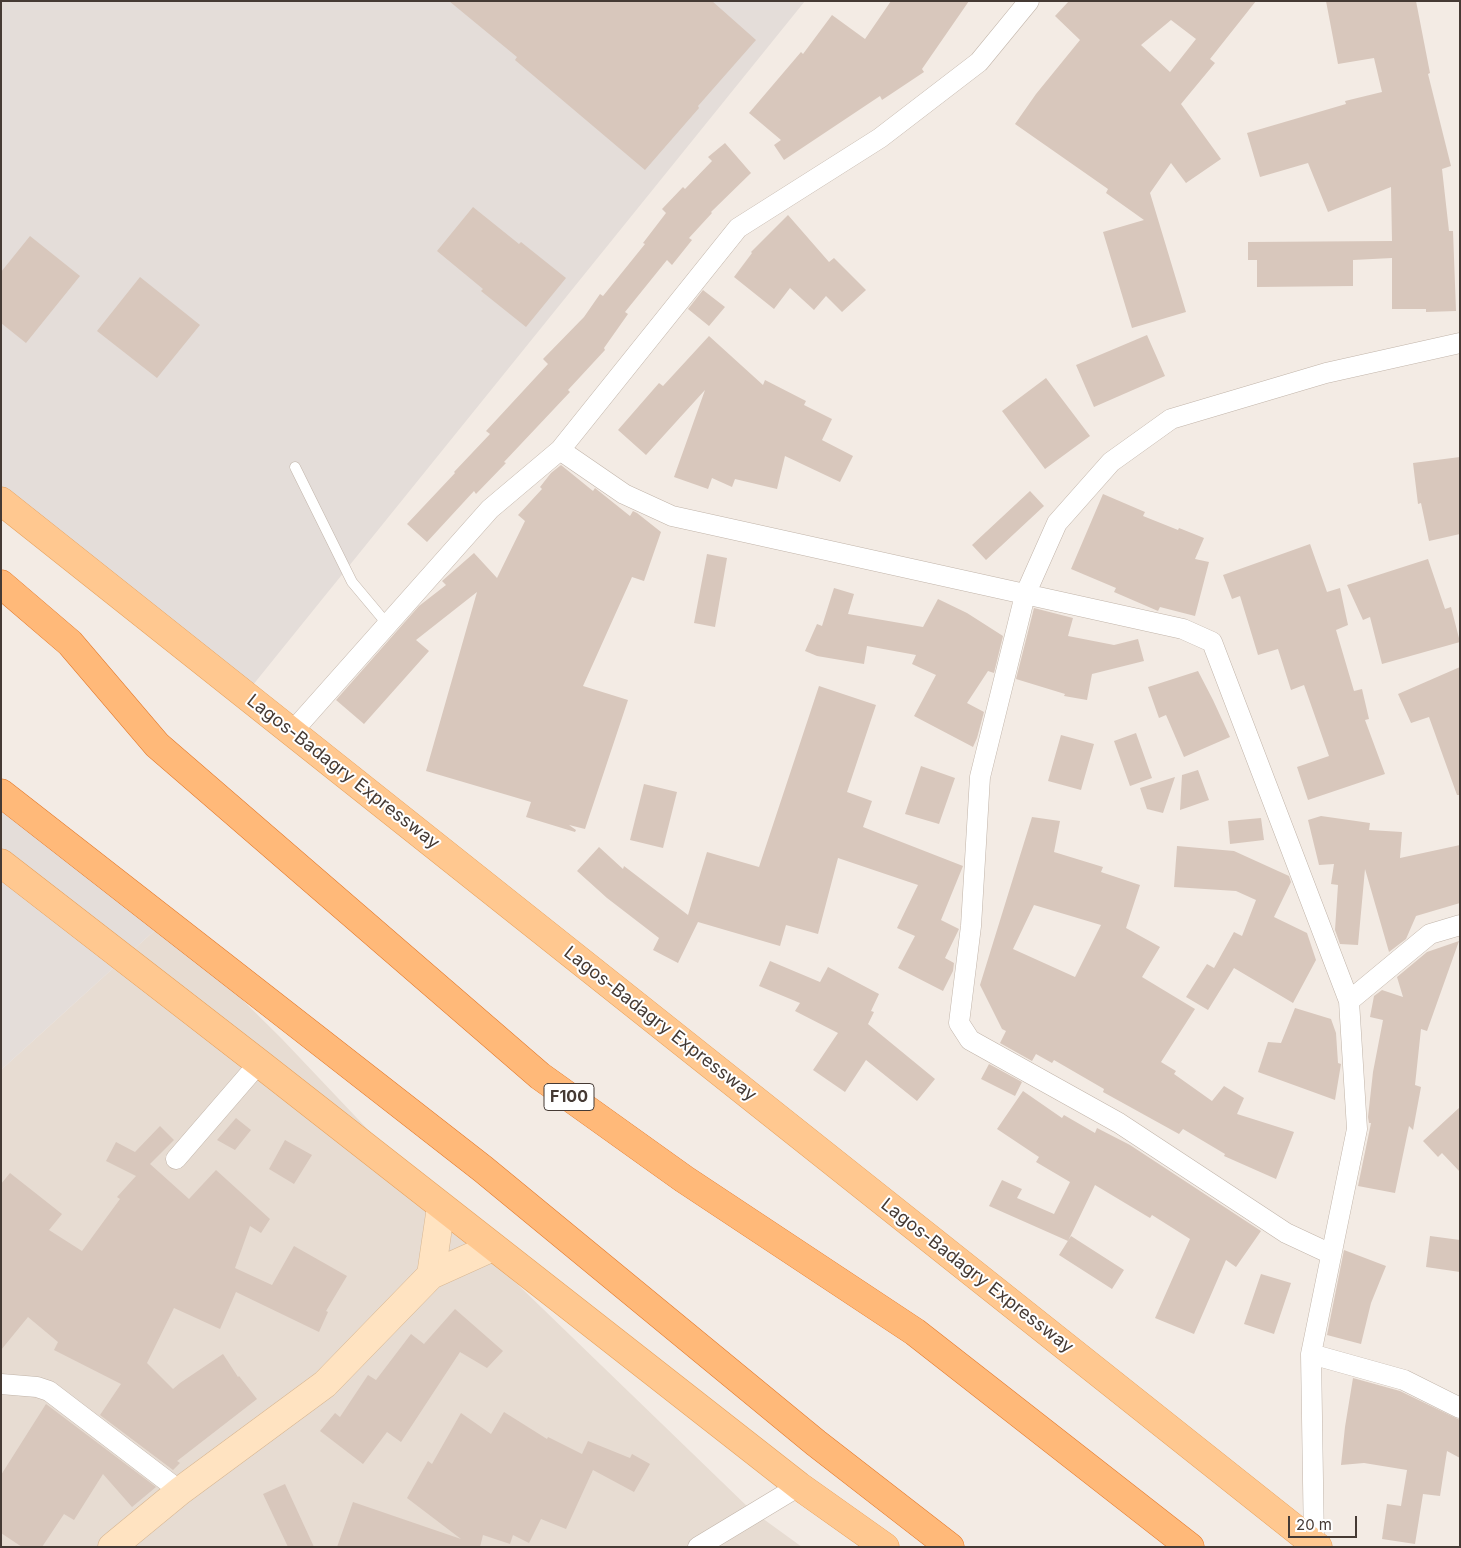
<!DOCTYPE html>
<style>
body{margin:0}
#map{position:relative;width:1461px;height:1548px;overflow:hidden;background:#f3ebe4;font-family:Inter,sans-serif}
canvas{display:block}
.frame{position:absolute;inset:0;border:2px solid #453a34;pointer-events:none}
.scale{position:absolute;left:1288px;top:1516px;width:69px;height:22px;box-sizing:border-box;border:2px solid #453a34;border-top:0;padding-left:6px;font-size:15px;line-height:18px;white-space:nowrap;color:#453a34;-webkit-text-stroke:4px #fff;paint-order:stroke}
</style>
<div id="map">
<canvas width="1461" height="1548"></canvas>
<div class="frame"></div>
<div class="scale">20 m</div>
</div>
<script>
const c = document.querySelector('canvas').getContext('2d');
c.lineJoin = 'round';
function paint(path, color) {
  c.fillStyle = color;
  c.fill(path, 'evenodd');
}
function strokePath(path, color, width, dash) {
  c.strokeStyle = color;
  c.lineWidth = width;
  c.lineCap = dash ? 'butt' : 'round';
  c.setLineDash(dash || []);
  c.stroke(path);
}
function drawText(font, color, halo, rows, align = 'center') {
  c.font = font + ' Inter,sans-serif';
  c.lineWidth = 4;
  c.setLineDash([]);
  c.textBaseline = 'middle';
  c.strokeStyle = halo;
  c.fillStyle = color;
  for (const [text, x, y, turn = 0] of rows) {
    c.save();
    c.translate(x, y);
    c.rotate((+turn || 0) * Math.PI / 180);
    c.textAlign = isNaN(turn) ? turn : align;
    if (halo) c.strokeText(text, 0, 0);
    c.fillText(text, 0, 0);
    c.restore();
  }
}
paint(new Path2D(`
 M 164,922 L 282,1039 L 482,1250 L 751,1510 L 802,1547 L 1,1547 L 1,1070 Z`), '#e7dcd2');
paint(new Path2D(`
 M 1,1 L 805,1 L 240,701 L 1,500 Z
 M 1,810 L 164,922 L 1,1070 Z`), '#e4ddd9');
paint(new Path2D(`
 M 449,1 L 712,1 L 756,40 L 698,106 L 699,108 L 645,170 L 515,60 L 517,57 Z
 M 891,1 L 969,1 L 922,69 L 924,72 L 882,100 L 880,96 L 784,160 L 774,145 L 781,140 L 749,113 L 801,52 L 803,54 L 832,15 L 865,39 Z
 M 1069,1 L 1256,1 L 1210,59 L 1215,63 L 1181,104 L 1221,159 L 1186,183 L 1171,163 L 1150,193 L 1186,312 L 1132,328 L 1103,232 L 1144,220 L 1106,193 L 1108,189 L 1015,124 L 1036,94 L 1080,40 L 1055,16 ZM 1171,20 L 1196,39 L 1170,72 L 1141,45 Z
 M 1326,1 L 1416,1 L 1430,73 L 1428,74 L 1451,166 L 1442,169 L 1449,231 L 1453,231 L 1456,311 L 1426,312 L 1426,309 L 1392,309 L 1392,258 L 1353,260 L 1353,286 L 1257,287 L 1257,260 L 1248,260 L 1248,242 L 1392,241 L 1391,187 L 1328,212 L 1308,163 L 1260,177 L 1247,133 L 1346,104 L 1345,101 L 1382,92 L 1374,58 L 1338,64 Z
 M 725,143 L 751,173 L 711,212 L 712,213 L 689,238 L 692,240 L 672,265 L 667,260 L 625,312 L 628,314 L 604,348 L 605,350 L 568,390 L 570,392 L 504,462 L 506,463 L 476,494 L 474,491 L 427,542 L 407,524 L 455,473 L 454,472 L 490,434 L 486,431 L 548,364 L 543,359 L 584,317 L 600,294 L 603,296 L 645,244 L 643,243 L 666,213 L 662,209 L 683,187 L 685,189 L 712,161 L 708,157 Z
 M 473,207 L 519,244 L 521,242 L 566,278 L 526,327 L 481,291 L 483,289 L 437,251 Z
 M 788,215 L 829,262 L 834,258 L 866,290 L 842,312 L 826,296 L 814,310 L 790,288 L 774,309 L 734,277 L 752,253 L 751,252 Z
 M 30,236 L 80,276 L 26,343 L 1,323 L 1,272 Z
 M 140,277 L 200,325 L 157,378 L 97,331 Z
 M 703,290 L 725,307 L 709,326 L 688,309 Z
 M 1147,335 L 1165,376 L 1094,407 L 1076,365 Z
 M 709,336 L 763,385 L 765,380 L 806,401 L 804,405 L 832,419 L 822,440 L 853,456 L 840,482 L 785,456 L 777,489 L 735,479 L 732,487 L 712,478 L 708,489 L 674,477 L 705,390 L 646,455 L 618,430 L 659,383 L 663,386 Z
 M 1046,378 L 1090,436 L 1045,469 L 1002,411 Z
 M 1460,457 L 1460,534 L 1429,541 L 1421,503 L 1418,504 L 1413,463 Z
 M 561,465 L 593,491 L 595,488 L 630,516 L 633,511 L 637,513 L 661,532 L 644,581 L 632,577 L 583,686 L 628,700 L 585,829 L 569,825 L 576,830 L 575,832 L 526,817 L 531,802 L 426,771 L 477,592 L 416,640 L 429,651 L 364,724 L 336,700 L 419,606 L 446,585 L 442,581 L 474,553 L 497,578 L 525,521 L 518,515 L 542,489 L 540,487 L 551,473 Z
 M 1030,491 L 1044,506 L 986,560 L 972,545 Z
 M 1103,494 L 1145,512 L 1143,516 L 1178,530 L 1179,528 L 1204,538 L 1195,559 L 1209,562 L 1195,616 L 1160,607 L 1158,611 L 1114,592 L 1116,588 L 1071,569 Z
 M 1310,544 L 1327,592 L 1340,588 L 1348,625 L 1336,630 L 1354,691 L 1362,689 L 1369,719 L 1365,720 L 1385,774 L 1308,800 L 1297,767 L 1329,756 L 1304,685 L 1291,690 L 1278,649 L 1258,655 L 1240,596 L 1232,599 L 1223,575 Z
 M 707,554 L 727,558 L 715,627 L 694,623 Z
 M 1428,559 L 1445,609 L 1451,607 L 1460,642 L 1382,664 L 1370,617 L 1363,620 L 1347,585 Z
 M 834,588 L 854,594 L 848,614 L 923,627 L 938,599 L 967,613 L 1003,636 L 994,673 L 988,671 L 967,703 L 984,712 L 977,738 L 973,747 L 914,716 L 936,675 L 912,664 L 916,655 L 867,646 L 864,664 L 817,656 L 805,651 L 817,624 L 822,626 Z
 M 1034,608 L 1073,618 L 1068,636 L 1114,645 L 1138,639 L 1144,661 L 1092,674 L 1087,700 L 1064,696 L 1065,694 L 1016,679 Z
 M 1460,667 L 1460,795 L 1457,795 L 1429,717 L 1411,723 L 1398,694 Z
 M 1198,671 L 1213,700 L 1230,737 L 1184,757 L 1166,715 L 1159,718 L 1148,687 Z
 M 819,686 L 876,705 L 847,792 L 872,801 L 863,827 L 963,866 L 941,920 L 959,929 L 945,958 L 954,963 L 953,971 L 943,991 L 898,968 L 915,936 L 897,928 L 918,885 L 838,858 L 818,934 L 786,925 L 780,946 L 698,922 L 678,963 L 653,950 L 659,938 L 607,898 L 577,871 L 599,847 L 623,869 L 624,866 L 688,915 L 707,852 L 759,867 Z
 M 1136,733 L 1152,778 L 1130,786 L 1114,741 Z
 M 1061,735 L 1094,744 L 1081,790 L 1048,781 Z
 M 921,766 L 955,778 L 939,824 L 905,814 Z
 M 1198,770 L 1209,800 L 1180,810 L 1182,775 Z
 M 1175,777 L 1163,813 L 1147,809 L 1140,788 Z
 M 644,784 L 677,792 L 663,848 L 630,840 Z
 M 1321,816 L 1370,823 L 1369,830 L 1402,832 L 1400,858 L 1460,845 L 1460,903 L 1416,916 L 1406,939 L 1389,952 L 1365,869 L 1358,945 L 1340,944 L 1335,930 L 1338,885 L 1331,884 L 1334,864 L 1319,865 L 1308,820 Z
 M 1032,817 L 1060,821 L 1054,852 L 1103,867 L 1101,872 L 1140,885 L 1126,928 L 1160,947 L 1142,977 L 1195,1009 L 1161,1062 L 1176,1071 L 1174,1074 L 1212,1101 L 1224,1086 L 1244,1098 L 1237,1114 L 1294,1132 L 1276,1179 L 1224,1156 L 1225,1154 L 1183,1129 L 1179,1134 L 1103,1092 L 1104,1089 L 1054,1060 L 1052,1063 L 1036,1054 L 1032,1061 L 1000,1043 L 1006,1031 L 1002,1029 L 980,985 ZM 1034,905 L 1101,925 L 1075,977 L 1013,949 Z
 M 1261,818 L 1264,840 L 1230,844 L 1228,821 Z
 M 1177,846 L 1234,851 L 1289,876 L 1291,882 L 1274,917 L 1307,933 L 1316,960 L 1293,1003 L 1234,968 L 1208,1010 L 1186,997 L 1207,964 L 1214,968 L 1234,932 L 1242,936 L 1256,900 L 1236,891 L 1174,887 Z
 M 1459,941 L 1427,1031 L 1421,1029 L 1415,1085 L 1421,1087 L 1413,1130 L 1409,1126 L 1395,1193 L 1358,1186 L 1371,1123 L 1369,1123 L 1368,1117 L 1373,1072 L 1383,1020 L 1370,1017 L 1374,996 L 1382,990 L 1403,997 L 1397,977 L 1427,952 Z
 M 770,961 L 820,982 L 828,967 L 879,994 L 871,1011 L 874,1012 L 868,1024 L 935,1079 L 917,1101 L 866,1060 L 845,1092 L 813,1070 L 838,1033 L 795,1011 L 800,1003 L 759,986 Z
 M 1295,1008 L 1331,1019 L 1336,1033 L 1338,1063 L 1341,1064 L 1335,1100 L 1258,1072 L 1268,1042 L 1281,1043 Z
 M 989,1064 L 1022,1082 L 1015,1096 L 981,1079 Z
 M 1023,1091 L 1062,1118 L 1064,1115 L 1095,1133 L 1097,1128 L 1130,1145 L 1261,1231 L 1236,1267 L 1226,1260 L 1194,1334 L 1155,1318 L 1190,1239 L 1152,1215 L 1150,1218 L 1095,1185 L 1068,1241 L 989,1206 L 1002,1180 L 1022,1189 L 1017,1198 L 1054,1214 L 1070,1182 L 1036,1162 L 1039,1157 L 997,1129 Z
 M 1460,1107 L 1460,1172 L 1442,1153 L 1438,1157 L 1423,1141 Z
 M 236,1118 L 251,1130 L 235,1150 L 217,1140 Z
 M 160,1126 L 174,1140 L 150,1164 L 189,1199 L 216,1170 L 270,1219 L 261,1233 L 250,1226 L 235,1268 L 272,1285 L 294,1246 L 347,1276 L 326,1311 L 328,1312 L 319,1332 L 236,1292 L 220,1329 L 174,1308 L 147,1363 L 173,1389 L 180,1383 L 223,1354 L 238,1377 L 239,1376 L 257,1399 L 177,1461 L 180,1463 L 173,1470 L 100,1415 L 121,1384 L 54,1350 L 58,1342 L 28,1317 L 1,1350 L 1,1184 L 10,1173 L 62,1214 L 49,1230 L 82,1251 L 120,1199 L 117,1197 L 136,1176 L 106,1161 L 116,1142 L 135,1152 Z
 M 285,1140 L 312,1155 L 294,1184 L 269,1169 Z
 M 1071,1236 L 1124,1270 L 1112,1289 L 1059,1255 Z
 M 1430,1236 L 1460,1240 L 1460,1272 L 1426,1267 Z
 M 1344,1250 L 1386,1266 L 1371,1303 L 1361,1344 L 1327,1335 Z
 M 1261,1274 L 1291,1283 L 1274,1334 L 1244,1324 Z
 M 455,1309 L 503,1351 L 487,1368 L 460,1352 L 401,1442 L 387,1432 L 363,1464 L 320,1431 L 335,1413 L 340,1417 L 368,1375 L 376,1380 L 411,1334 L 424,1344 Z
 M 1353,1378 L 1400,1391 L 1460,1420 L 1460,1458 L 1447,1451 L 1440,1496 L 1423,1494 L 1415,1544 L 1382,1539 L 1387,1504 L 1401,1506 L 1407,1470 L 1364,1463 L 1341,1465 L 1345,1427 Z
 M 46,1404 L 156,1487 L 132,1507 L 103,1474 L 74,1520 L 64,1514 L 42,1547 L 22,1547 L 1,1533 L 1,1475 Z
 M 504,1412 L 547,1439 L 548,1437 L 582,1454 L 588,1441 L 630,1458 L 632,1454 L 650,1464 L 634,1492 L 593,1470 L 566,1529 L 541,1519 L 529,1543 L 513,1535 L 510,1544 L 483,1535 L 480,1547 L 337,1547 L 353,1502 L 461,1539 L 407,1498 L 428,1461 L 432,1464 L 461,1413 L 491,1434 Z
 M 285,1484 L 314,1547 L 288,1547 L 263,1494 Z`), '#d8c7bc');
const service = new Path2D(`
 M 295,467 L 352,582 L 388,625`);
const minor = new Path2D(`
 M 560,450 L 624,494 L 672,516 L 1183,629 L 1212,642 L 1349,1001 L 1357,1129 L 1311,1354 L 1314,1544
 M 292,732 L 490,509 L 560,450 L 738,228 L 880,138 L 979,62 L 1029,1
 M 1349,1001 L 1430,934 L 1460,925
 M 176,1159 L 259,1063
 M 1331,1254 L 1286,1233 L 1119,1123 L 970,1040 L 959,1023 L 971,926 L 980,777 L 1025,595 L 1057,523 L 1111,462 L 1171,419 L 1326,373 L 1460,343
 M 1311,1354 L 1404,1380 L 1460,1408
 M 1,1384 L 37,1387 L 49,1391 L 180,1491
 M 698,1547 L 799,1486`);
const secondary = new Path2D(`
 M 431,1275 L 441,1207
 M 112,1547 L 180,1491 L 325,1384 L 431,1275 L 493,1247`);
const primary = new Path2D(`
 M 1,501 L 1318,1547
 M 1,863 L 259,1063 L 799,1486 L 885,1547`);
const trunk = new Path2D(`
 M 1,584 L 70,643 L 157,745 L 540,1076 L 684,1179 L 915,1332 L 1190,1547
 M 1,793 L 483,1169 L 816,1443 L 950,1547`);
strokePath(service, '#c1b4a9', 11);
strokePath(minor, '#c1b4a9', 21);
strokePath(secondary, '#d8b793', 29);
strokePath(primary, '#e8a15c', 29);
strokePath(trunk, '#e37a2d', 29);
strokePath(service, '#fff', 10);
strokePath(minor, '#fff', 20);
strokePath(secondary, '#ffe3c1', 28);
strokePath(primary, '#ffc890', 28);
strokePath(trunk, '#ffb979', 28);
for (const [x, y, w] of [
 [569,1097,50]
]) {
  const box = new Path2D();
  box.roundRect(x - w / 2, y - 13.5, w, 27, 4);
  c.fillStyle = '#fff';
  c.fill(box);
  strokePath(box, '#453a34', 1);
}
drawText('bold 16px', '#453a34', null, [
 ["F100",569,1097]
]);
drawText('18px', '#453a34', '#fff', [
 ["Lagos-Badagry Expressway",343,772,38],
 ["Lagos-Badagry Expressway",660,1024,38],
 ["Lagos-Badagry Expressway",977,1276,38]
]);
</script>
